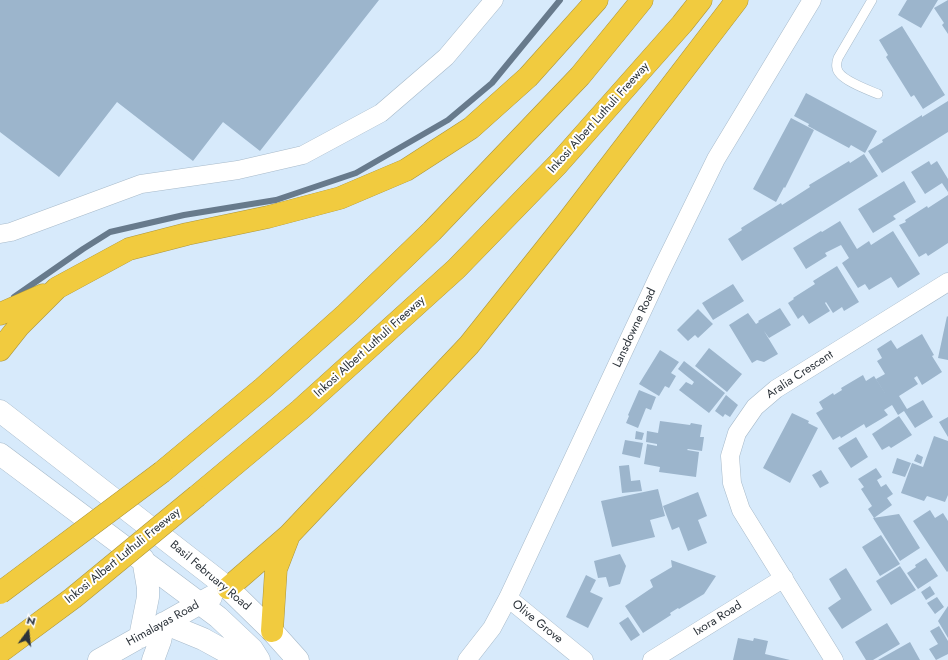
<!DOCTYPE html>
<style>
body{margin:0}
#map{position:relative;width:948px;height:660px;overflow:hidden;background:#d7eafb;font-family:Jost,sans-serif}
canvas{display:block}
.north{position:absolute;left:8px;top:612px;width:40px;height:40px;-webkit-text-stroke:3px #fff;paint-order:stroke;rotate:15deg;font-size:11px;font-weight:700;line-height:16px;text-align:center;color:#2c333a}
.north::after{content:'';display:block;margin:auto;width:14px;height:18px;background:#2c333a;clip-path:polygon(50% 0,100% 100%,50% 72%,0 100%)}
</style>
<div id="map">
<canvas width="948" height="660"></canvas>
<div class="north">N</div>
</div>
<script>
const c = document.querySelector('canvas').getContext('2d');
c.lineJoin = 'round';
function strokePath(path, color, width, dash) {
  c.strokeStyle = color;
  c.lineWidth = width;
  c.lineCap = dash ? 'butt' : 'round';
  c.setLineDash(dash || []);
  c.stroke(path);
}
function paint(path, color) {
  c.fillStyle = color;
  c.fill(path, 'evenodd');
}
function drawText(font, color, halo, rows, align = 'center') {
  c.font = font + ' Jost,sans-serif';
  c.lineWidth = 4;
  c.setLineDash([]);
  c.textBaseline = 'middle';
  c.strokeStyle = halo;
  c.fillStyle = color;
  for (const [text, x, y, turn = 0] of rows) {
    c.save();
    c.translate(x, y);
    c.rotate((+turn || 0) * Math.PI / 180);
    c.textAlign = isNaN(turn) ? turn : align;
    if (halo) c.strokeText(text, 0, 0);
    c.fillText(text, 0, 0);
    c.restore();
  }
}
strokePath(new Path2D(`
 M 14,297 L 83,249 L 110,232 L 184,215 L 276,200 L 356,173 L 448,120 L 492,83 L 560,0`), '#677a8c', 6);
paint(new Path2D(`
 M 0,0 L 379,0 L 260,151 L 223,122 L 193,161 L 117,102 L 59,177 L 0,132 Z
 M 907,0 L 938,0 L 921,28 L 898,15 Z
 M 948,0 L 948,34 L 942,25 L 944,23 L 934,8 Z
 M 902,26 L 945,95 L 923,109 L 914,95 L 911,97 L 886,57 L 888,55 L 879,40 Z
 M 806,93 L 877,131 L 865,153 L 851,145 L 849,148 L 808,126 L 809,124 L 794,116 Z
 M 948,101 L 948,132 L 882,173 L 868,151 L 883,142 L 882,140 L 922,115 L 922,117 Z
 M 791,118 L 814,130 L 785,188 L 784,187 L 776,202 L 753,189 Z
 M 864,154 L 878,176 L 742,261 L 728,239 L 742,230 L 741,228 L 781,203 L 782,205 L 810,187 L 809,185 L 849,161 L 850,163 Z
 M 929,161 L 931,165 L 937,161 L 948,179 L 948,192 L 942,183 L 925,194 L 911,172 Z
 M 904,181 L 916,202 L 893,216 L 896,219 L 873,233 L 858,209 Z
 M 948,195 L 948,243 L 928,256 L 926,253 L 919,257 L 899,225 L 906,222 L 905,220 L 927,206 L 928,208 Z
 M 840,221 L 857,249 L 869,241 L 871,245 L 893,231 L 920,274 L 898,288 L 891,277 L 869,290 L 865,284 L 858,288 L 842,263 L 849,258 L 841,245 L 825,253 L 827,256 L 806,269 L 793,248 L 821,231 L 822,232 Z
 M 837,266 L 859,302 L 844,311 L 842,307 L 833,313 L 826,302 L 825,303 L 830,311 L 809,324 L 803,315 L 798,319 L 788,303 L 794,299 L 793,298 L 815,284 L 813,281 Z
 M 733,284 L 744,301 L 713,320 L 702,303 Z
 M 780,308 L 791,325 L 769,338 L 764,331 L 778,354 L 764,362 L 757,360 L 752,363 L 729,325 L 748,313 L 756,324 L 759,322 L 758,321 Z
 M 698,309 L 713,324 L 698,338 L 695,335 L 688,341 L 677,330 Z
 M 947,316 L 948,317 L 948,360 L 938,358 Z
 M 922,334 L 934,355 L 932,356 L 942,372 L 922,385 L 917,376 L 914,378 L 918,384 L 899,396 L 907,409 L 923,400 L 933,417 L 915,428 L 904,411 L 898,415 L 892,405 L 884,410 L 888,415 L 866,428 L 864,424 L 841,438 L 840,436 L 833,440 L 816,413 L 823,409 L 819,402 L 833,393 L 834,395 L 842,390 L 841,388 L 863,375 L 866,381 L 874,376 L 890,401 L 876,379 L 885,374 L 877,361 L 882,358 L 877,349 L 891,340 L 897,349 Z
 M 709,348 L 742,374 L 727,392 L 695,366 Z
 M 660,350 L 679,362 L 671,373 L 676,376 L 669,388 L 665,386 L 659,396 L 639,384 Z
 M 684,361 L 725,393 L 709,413 L 679,390 L 686,382 L 692,385 L 694,382 L 678,369 Z
 M 639,390 L 656,397 L 651,410 L 646,408 L 638,428 L 626,423 L 629,416 L 628,415 Z
 M 726,395 L 738,405 L 730,417 L 725,414 L 723,417 L 715,411 Z
 M 792,413 L 809,421 L 808,423 L 818,428 L 790,483 L 763,468 Z
 M 899,416 L 912,435 L 891,448 L 889,446 L 882,450 L 872,434 Z
 M 948,417 L 948,437 L 939,422 Z
 M 660,421 L 690,425 L 691,423 L 702,425 L 700,437 L 704,437 L 702,451 L 688,449 L 687,450 L 699,452 L 696,477 L 659,472 L 660,467 L 644,464 L 647,444 L 657,446 L 657,444 L 646,442 L 647,431 L 658,433 Z
 M 636,431 L 644,433 L 642,440 L 635,439 Z
 M 934,436 L 948,441 L 948,495 L 945,502 L 927,496 L 924,501 L 901,493 L 912,463 L 923,467 Z
 M 856,437 L 868,457 L 851,468 L 838,448 Z
 M 625,440 L 643,443 L 640,458 L 622,454 Z
 M 917,454 L 923,457 L 921,464 L 914,461 Z
 M 897,458 L 911,463 L 905,477 L 892,473 Z
 M 629,465 L 631,481 L 640,480 L 642,491 L 622,493 L 619,466 Z
 M 876,468 L 882,477 L 877,480 L 881,487 L 886,484 L 893,494 L 887,498 L 892,505 L 874,518 L 868,509 L 872,506 L 861,489 L 864,487 L 858,479 Z
 M 821,470 L 829,483 L 820,488 L 812,475 Z
 M 658,489 L 665,516 L 650,520 L 655,537 L 612,547 L 601,501 Z
 M 698,492 L 707,516 L 698,520 L 707,543 L 688,551 L 679,527 L 672,530 L 663,506 Z
 M 930,510 L 935,518 L 943,513 L 948,521 L 948,571 L 947,572 L 913,521 Z
 M 899,514 L 920,548 L 900,561 L 873,518 Z
 M 881,535 L 900,564 L 880,576 L 862,547 Z
 M 620,554 L 626,566 L 620,584 L 609,587 L 606,577 L 598,578 L 594,561 Z
 M 926,558 L 938,576 L 918,589 L 907,573 L 916,567 L 915,565 Z
 M 671,560 L 716,576 L 704,594 L 679,609 L 678,608 L 670,613 L 671,615 L 643,633 L 625,606 L 653,587 L 650,580 L 672,567 Z
 M 900,566 L 916,590 L 891,605 L 876,581 Z
 M 846,568 L 872,610 L 842,629 L 828,608 L 841,599 L 829,579 Z
 M 586,575 L 596,580 L 590,592 L 603,598 L 588,628 L 566,617 Z
 M 930,586 L 935,594 L 926,600 L 921,592 Z
 M 937,597 L 944,607 L 935,614 L 927,603 Z
 M 948,606 L 948,638 L 938,621 Z
 M 628,617 L 640,635 L 631,641 L 619,623 Z
 M 887,623 L 900,644 L 873,660 L 866,660 L 855,642 Z
 M 939,626 L 948,641 L 948,654 L 936,660 L 929,649 L 938,644 L 930,631 Z
 M 738,638 L 753,641 L 754,638 L 768,641 L 765,654 L 790,660 L 733,660 Z
 M 910,642 L 920,660 L 878,660 Z`), '#9cb5cc');
const lane = new Path2D(`
 M 872,0 L 838,58 C 837,61 836,65 837,68 C 838,79 868,90 878,94`);
const street = new Path2D(`
 M 0,234 L 11,232 L 141,184 L 238,170 L 303,155 L 381,113 L 446,57 L 494,0
 M 508,598 L 584,660
 M 467,660 L 492,628 L 508,598 L 660,273 L 716,159 L 812,0
 M 652,660 L 784,578
 M 834,660 L 741,510 L 732,483 L 730,456 L 737,433 L 755,407 L 776,389 L 948,282`);
const secondary = new Path2D(`
 M 0,411 L 228,588 L 272,631 L 298,660
 M 0,454 L 218,617 L 252,649 L 259,660
 M 140,637 L 148,597 L 148,588 L 143,559
 M 99,660 L 211,597
 M 153,660 L 160,641 L 164,623 L 203,639 L 241,660`);
const highway = new Path2D(`
 M 0,314 L 43,295
 M 0,350 L 19,326 L 57,288 L 129,249 L 187,234 L 268,217 L 340,198 L 406,170 L 471,128 L 528,77 L 597,0
 M 162,472 L 263,388 L 346,314 L 432,231 L 580,76 L 642,0
 M 197,496 L 300,410 L 456,269 L 558,164 L 682,24 L 701,0
 M 228,588 L 289,535 L 469,345 L 567,222 L 737,0
 M 272,631 L 276,569 L 288,538`);
strokePath(lane, '#a7baca', 10);
strokePath(street, '#a7baca', 19);
strokePath(secondary, '#a7baca', 23);
strokePath(highway, '#ac963d', 23);
strokePath(lane, '#fff', 9);
strokePath(street, '#fff', 18);
strokePath(secondary, '#fff', 22);
strokePath(highway, '#f1cb3f', 22);
const highwayBridge = new Path2D(`
 M 0,593 L 162,472
 M 0,652 L 73,598 L 197,496`);
strokePath(highwayBridge, '#ac963d', 23, []);
strokePath(highwayBridge, '#f1cb3f', 22);
drawText('12px', '#2c333a', '#fff', [
 ["Inkosi Albert Luthuli Freeway",599,118,-48],
 ["Lansdowne Road",635,328,-65],
 ["Inkosi Albert Luthuli Freeway",370,347,-42],
 ["Aralia Crescent",800,375,-33],
 ["Inkosi Albert Luthuli Freeway",123,556,-39],
 ["Basil February Road",210,576,40],
 ["Ixora Road",718,619,-32],
 ["Olive Grove",537,622,39],
 ["Himalayas Road",163,624,-29]
]);
</script>
